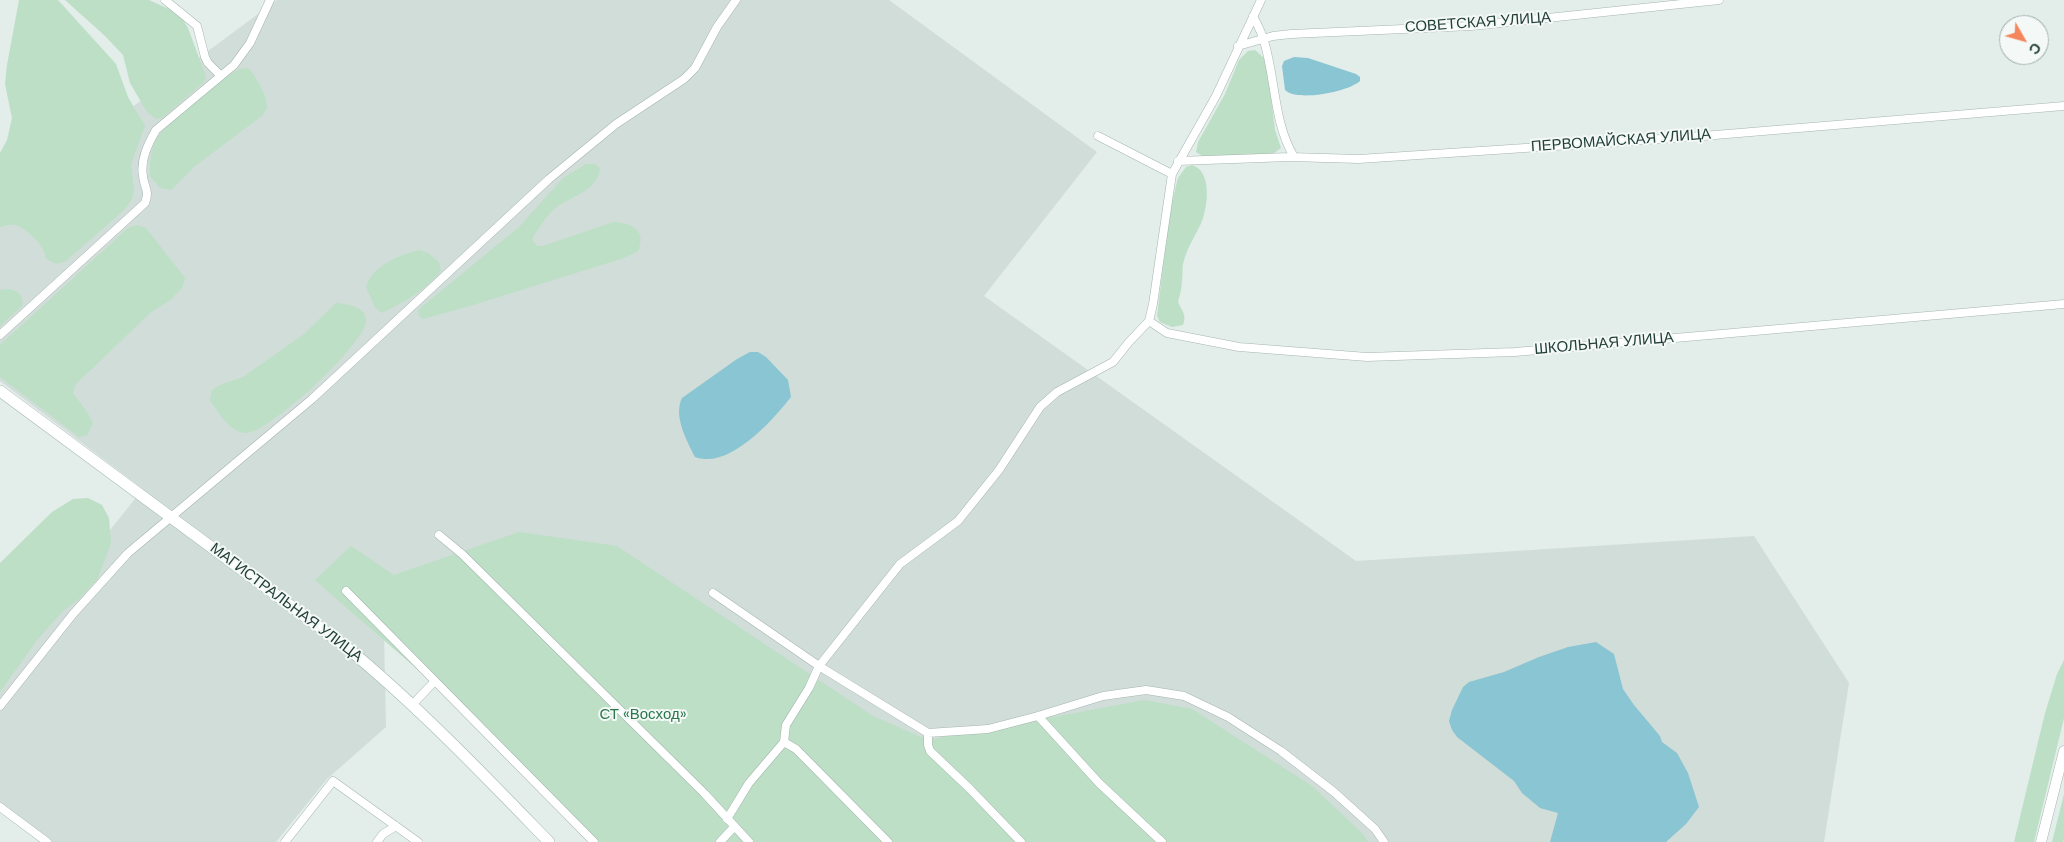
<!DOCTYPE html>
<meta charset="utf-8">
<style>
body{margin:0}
#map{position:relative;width:2064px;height:842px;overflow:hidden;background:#e3ede9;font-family:"DM Sans",sans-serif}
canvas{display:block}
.north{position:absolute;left:1999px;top:15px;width:50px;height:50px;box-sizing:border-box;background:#f4f9f7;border:1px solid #a0afab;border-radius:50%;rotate:128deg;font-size:14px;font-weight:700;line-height:20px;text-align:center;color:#223f38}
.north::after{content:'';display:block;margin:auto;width:18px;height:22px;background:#f5855a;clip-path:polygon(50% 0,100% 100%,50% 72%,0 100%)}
</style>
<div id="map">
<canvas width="2064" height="842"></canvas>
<div class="north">С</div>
</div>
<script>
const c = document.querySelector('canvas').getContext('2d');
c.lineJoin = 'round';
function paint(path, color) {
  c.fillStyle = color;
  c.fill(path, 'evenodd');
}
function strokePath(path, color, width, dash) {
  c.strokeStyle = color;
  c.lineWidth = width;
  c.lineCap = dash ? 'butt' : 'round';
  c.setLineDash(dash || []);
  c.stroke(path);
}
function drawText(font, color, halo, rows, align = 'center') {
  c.font = font + ' "DM Sans",sans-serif';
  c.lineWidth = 4;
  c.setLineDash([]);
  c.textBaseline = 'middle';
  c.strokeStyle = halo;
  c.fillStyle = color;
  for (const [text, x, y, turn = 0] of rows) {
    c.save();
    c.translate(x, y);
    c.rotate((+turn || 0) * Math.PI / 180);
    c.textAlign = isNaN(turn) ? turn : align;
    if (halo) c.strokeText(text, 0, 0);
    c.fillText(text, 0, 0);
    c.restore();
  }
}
paint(new Path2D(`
 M 277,0 L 889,0 L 1097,152 L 984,296 L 1356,561 L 1754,536 L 1849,683 L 1824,842 L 1335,842 L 908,762 L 383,587 L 386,727 L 327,779 L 276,842 L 49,842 L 0,807 L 0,667 L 143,489 L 0,381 L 0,205 Z`), '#d1ddd8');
paint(new Path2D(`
 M 19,0 L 58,0 L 116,64 L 128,97 L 145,126 L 131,164 L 134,190 L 132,199 L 124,210 L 66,261 C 58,265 53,264 46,258 C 45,247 30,232 20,227 C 14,223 7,225 0,227 L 0,153 L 7,140 L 12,118 L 5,84 L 7,65 Z
 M 65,0 L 149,0 L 171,10 L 183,20 L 188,28 L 206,77 L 204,82 L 162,118 L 156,119 L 147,112 L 130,83 L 123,55 L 104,35 Z
 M 1255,50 L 1264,58 L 1267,64 L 1275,130 L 1281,148 L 1273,154 L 1204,157 L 1196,152 L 1198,142 L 1225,94 L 1239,60 L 1248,51 Z
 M 247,68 C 255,72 268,99 267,108 C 266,109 263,114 263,115 L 195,166 L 171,190 L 160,188 L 150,176 C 150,163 150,149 157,138 C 165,126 226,74 240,69 C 240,69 247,68 247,68 Z
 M 586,164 L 595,164 L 600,168 C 597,193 568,196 552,211 C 545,218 539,228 533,237 L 533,241 L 537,246 L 543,246 L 613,222 C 632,223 647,230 638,251 L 624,258 L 473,305 L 423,319 L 419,316 L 418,310 L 424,305 L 519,227 L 563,178 Z
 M 1192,165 C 1212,171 1208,205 1202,221 C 1196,235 1187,247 1183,264 C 1182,269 1183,274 1182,279 C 1182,287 1180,295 1178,302 C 1182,311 1187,315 1183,325 L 1172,327 L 1160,322 L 1157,316 L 1170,210 L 1178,178 L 1186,167 Z
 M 137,225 L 146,228 L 185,278 L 182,288 L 170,300 L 150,313 L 76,384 L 73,393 L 87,412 L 93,423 L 87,435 L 79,437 L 0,377 L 0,345 L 128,228 Z
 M 419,250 L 428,253 L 439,262 L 441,271 C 427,289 403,303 382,313 L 375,307 L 366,287 C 372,266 399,255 419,250 Z
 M 9,289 C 19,291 24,296 22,306 L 0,326 L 0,290 Z
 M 336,303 C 347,304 366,306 366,321 C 365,344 267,435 245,433 C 230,432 217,411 210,400 L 212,390 L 220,385 L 243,377 L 304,334 Z
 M 88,498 L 102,505 L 109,518 L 111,543 L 98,578 L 79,599 L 63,611 L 37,640 L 0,692 L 0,563 L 52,512 L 73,499 Z
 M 519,532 L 617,546 L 873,716 L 928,740 L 1145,700 L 1192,709 L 1312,786 L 1363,834 L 1368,842 L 590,842 L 426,677 L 315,580 L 351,546 L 394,575 Z
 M 2064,660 L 2064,718 L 2034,842 L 2014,842 L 2045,713 L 2057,674 Z
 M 2064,794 L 2064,840 L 2063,842 L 2052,842 Z`), '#bcdfc6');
paint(new Path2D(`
 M 1294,57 L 1308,58 L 1356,74 L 1360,77 L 1360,81 C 1348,92 1297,102 1285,90 L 1282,66 L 1284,61 Z
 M 750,352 L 758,352 L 766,357 L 788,380 L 791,397 C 773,420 729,470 695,457 C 687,441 673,416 682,398 L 737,359 Z
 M 1596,642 L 1614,654 L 1623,689 L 1634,705 L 1660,736 L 1662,742 L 1677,753 L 1688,773 L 1699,807 L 1686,824 L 1666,842 L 1550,842 L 1558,813 L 1540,808 L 1522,793 L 1514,781 L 1457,737 L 1452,730 L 1449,721 L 1452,710 L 1463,687 L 1469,682 L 1504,672 L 1539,657 L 1568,647 Z`), '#8ac5d3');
const minor = new Path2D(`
 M 165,0 L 197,26 L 205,57 L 208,63 L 220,75
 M 1253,16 C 1257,24 1262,33 1264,41 C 1276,80 1273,121 1294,157
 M 1238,46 L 1273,36 L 1291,34 L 1471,26 L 1719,0
 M 1098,136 L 1172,174
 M 1178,161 L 1290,157 L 1359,159 L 1691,137 L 2064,106
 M 1149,321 L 1167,333 L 1239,347 L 1367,357 L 1515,352 L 2064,304
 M 0,335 L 145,203 C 150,190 144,188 143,176 C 140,160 148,144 156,130 L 234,65 L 250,43 L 270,0
 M 439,535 L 462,554 L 704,793 L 749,842
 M 346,591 L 594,842
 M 713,593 L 819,666 L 928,733 L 988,729 L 1038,716 L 1103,696 L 1146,690 L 1184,696 L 1228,717 L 1281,751 L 1334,792 L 1375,829 L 1384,842
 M 413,704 L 434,682
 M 0,706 L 73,614 L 128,553 L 312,399 L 549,179 L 616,124 L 684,79 L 695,68 L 717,27 L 736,0
 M 1038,716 L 1099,783 L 1162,842
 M 928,733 L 928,745 L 930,751 L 969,788 L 1021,842
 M 784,742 L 796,749 L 888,842
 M 0,807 L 47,842
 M 727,819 L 749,783 L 784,742 L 786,725 L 809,688 L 819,666 L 900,564 L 958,521 L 999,470 L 1040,407 L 1057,392 L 1113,362 L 1129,342 L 1149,321 L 1153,304 L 1172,174 L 1216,96 L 1261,0
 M 285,842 L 333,781 L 418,842
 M 377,842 L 383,834 L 396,826
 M 720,842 L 734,827`);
const tertiary = new Path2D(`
 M 2041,842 L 2064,751`);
const secondary = new Path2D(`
 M 0,391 L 345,646 C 418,706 483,774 549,842`);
strokePath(minor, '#a5b5b0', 9);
strokePath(tertiary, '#a5b5b0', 11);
strokePath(secondary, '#a1b9b1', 12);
strokePath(minor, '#fff', 8);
strokePath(tertiary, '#fff', 10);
strokePath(secondary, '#fff', 11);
drawText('15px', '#223f38', '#f4f9f7', [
 ["СОВЕТСКАЯ УЛИЦА",1478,23,-4],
 ["ПЕРВОМАЙСКАЯ УЛИЦА",1621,141,-4],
 ["ШКОЛЬНАЯ УЛИЦА",1604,344,-5],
 ["МАГИСТРАЛЬНАЯ УЛИЦА",286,603,37]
]);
drawText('15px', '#2b774b', '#f4f9f7', [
 ["СТ «Восход»",643,715]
]);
</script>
